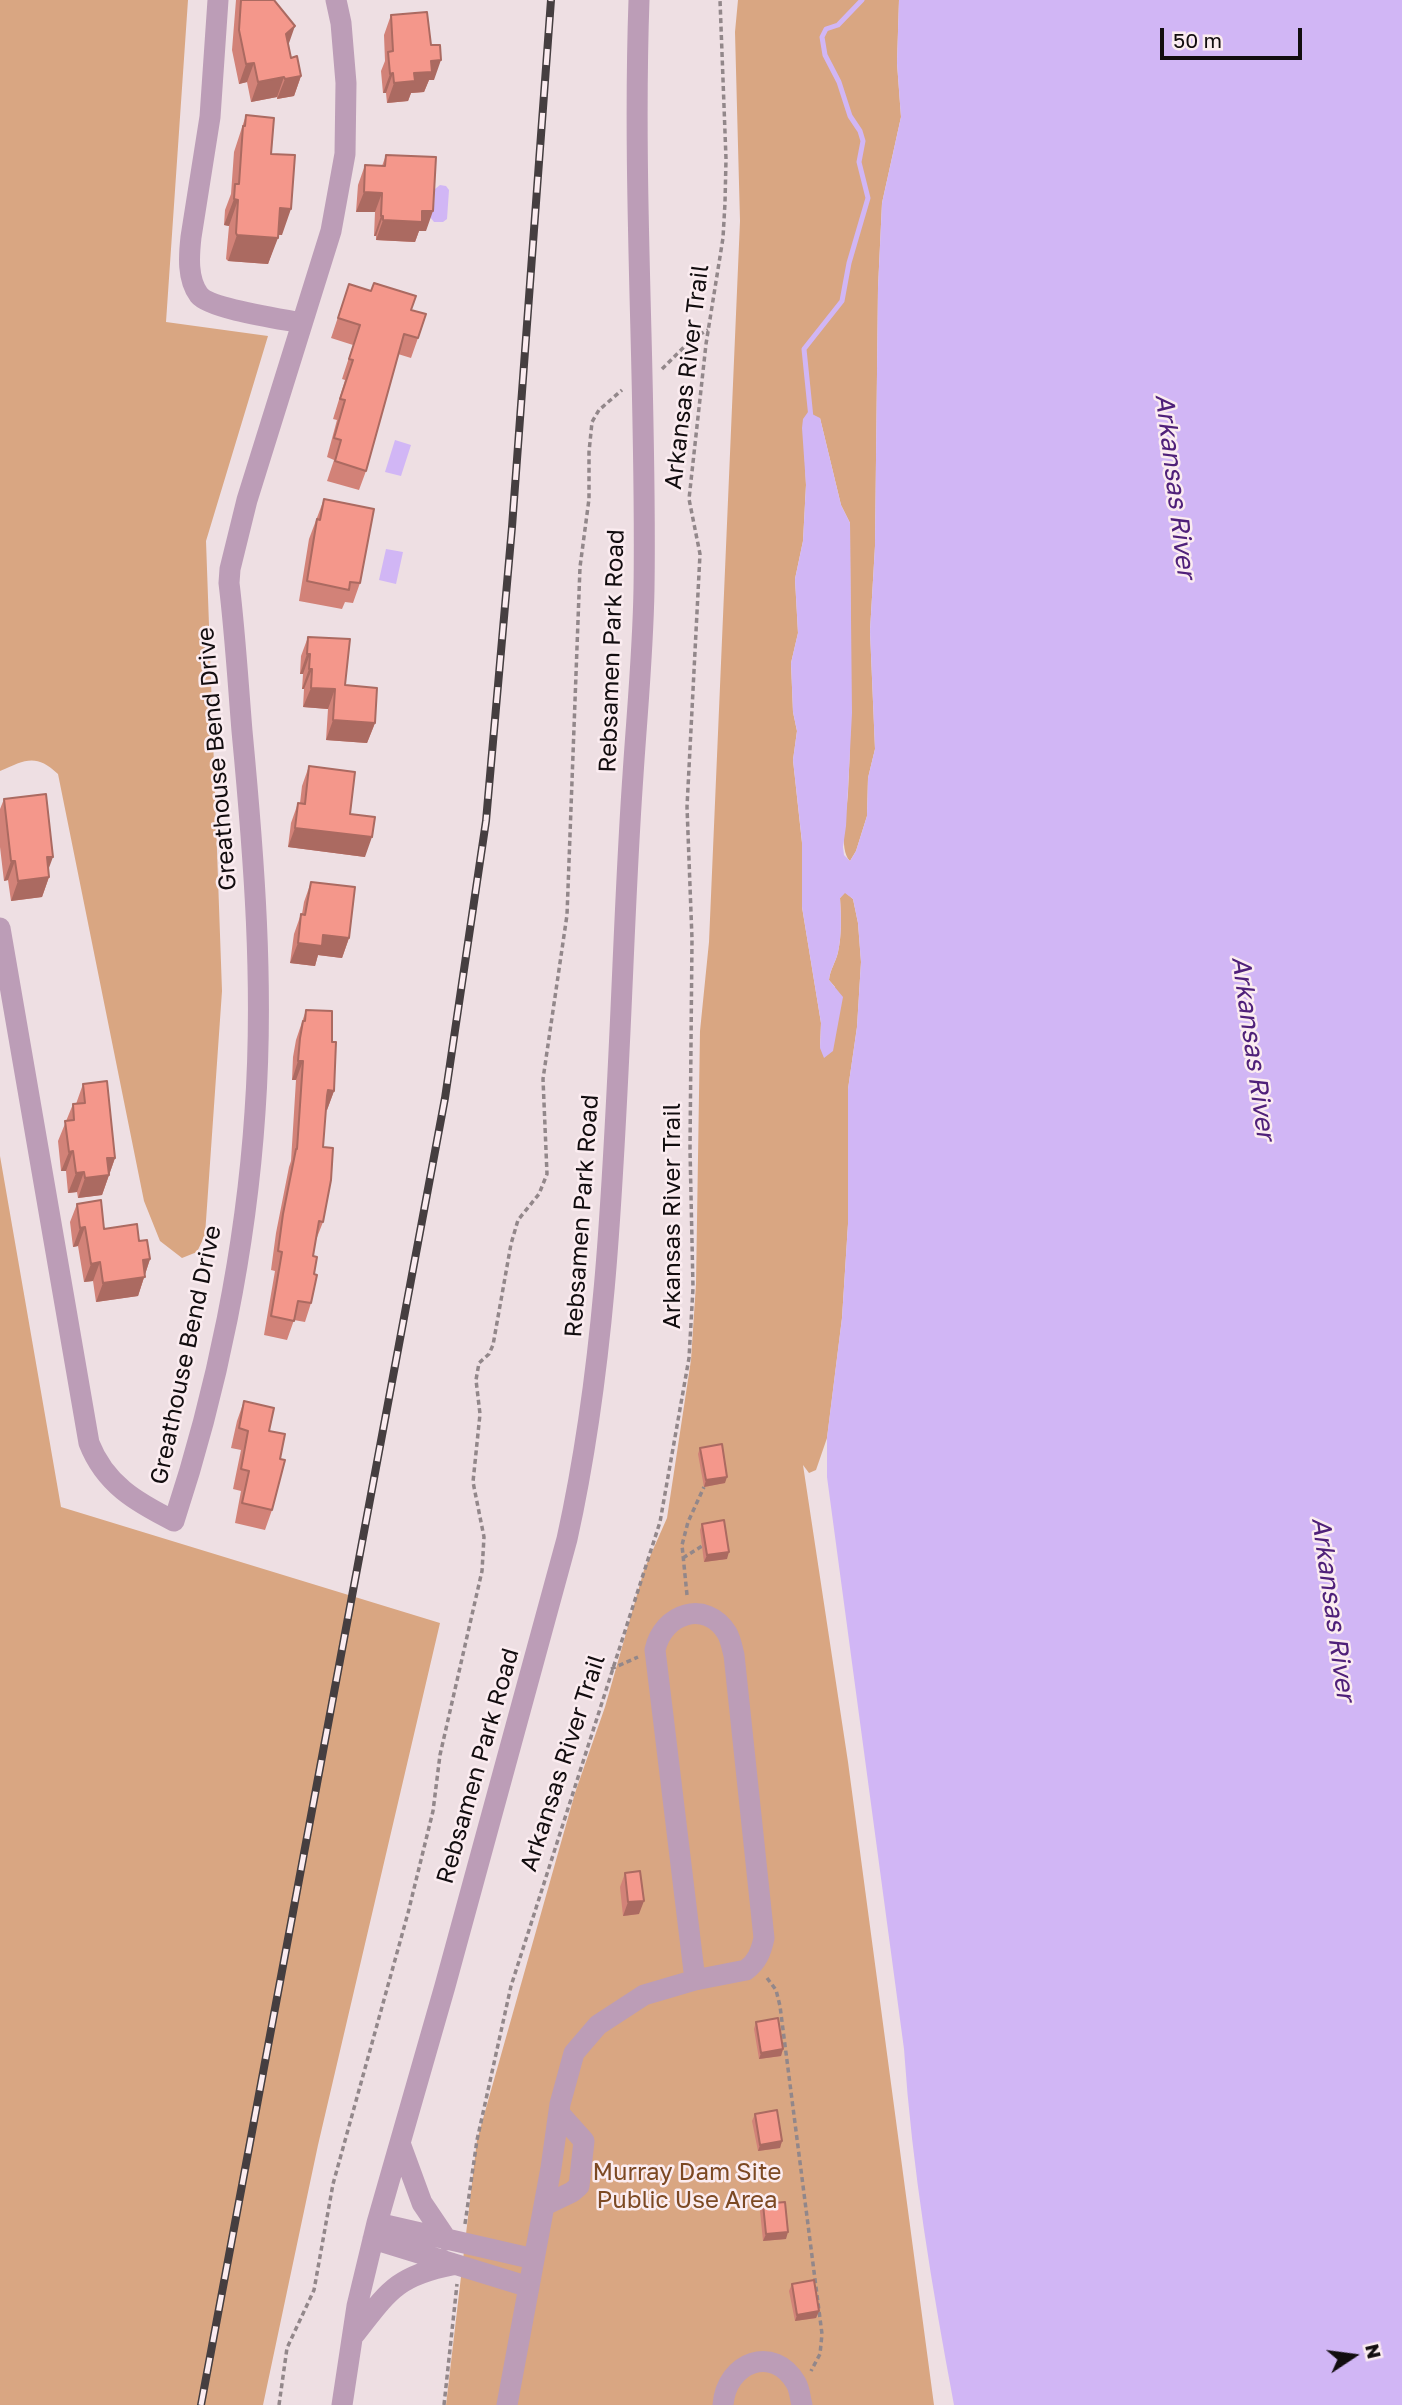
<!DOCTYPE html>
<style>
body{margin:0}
#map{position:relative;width:1402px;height:2405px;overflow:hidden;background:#eedfe3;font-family:"Golos Text",sans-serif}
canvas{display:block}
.north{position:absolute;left:1318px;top:2321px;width:70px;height:70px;-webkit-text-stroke:5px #fbecf0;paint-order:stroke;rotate:77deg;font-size:19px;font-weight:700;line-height:28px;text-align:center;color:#120d0f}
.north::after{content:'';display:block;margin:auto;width:24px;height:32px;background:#120d0f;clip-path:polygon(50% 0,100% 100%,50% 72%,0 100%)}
.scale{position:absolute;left:1160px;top:28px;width:142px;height:32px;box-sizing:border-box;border:4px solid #120d0f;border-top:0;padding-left:9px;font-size:21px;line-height:24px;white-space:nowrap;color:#120d0f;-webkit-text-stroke:5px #fbecf0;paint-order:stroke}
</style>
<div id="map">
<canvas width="1402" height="2405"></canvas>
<div class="north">N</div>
<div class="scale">50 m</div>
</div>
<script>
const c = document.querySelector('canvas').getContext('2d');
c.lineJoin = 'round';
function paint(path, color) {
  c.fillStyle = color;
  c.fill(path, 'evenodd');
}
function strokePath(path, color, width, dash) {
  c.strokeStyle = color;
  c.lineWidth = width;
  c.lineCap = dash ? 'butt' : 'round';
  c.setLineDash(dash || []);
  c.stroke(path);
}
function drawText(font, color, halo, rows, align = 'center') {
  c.font = font + ' "Golos Text",sans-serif';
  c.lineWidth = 5;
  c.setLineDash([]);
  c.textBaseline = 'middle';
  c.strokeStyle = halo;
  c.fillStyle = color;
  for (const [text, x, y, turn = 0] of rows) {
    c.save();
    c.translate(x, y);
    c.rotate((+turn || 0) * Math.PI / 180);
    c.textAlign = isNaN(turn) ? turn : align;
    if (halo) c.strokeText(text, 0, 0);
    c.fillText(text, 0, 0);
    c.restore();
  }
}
paint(new Path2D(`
 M 0,0 L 188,0 L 166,322 L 268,336 L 206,541 L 222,991 L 205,1235 L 197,1252 L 182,1258 L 160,1241 L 144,1201 L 58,774 C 36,753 25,760 0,771 Z
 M 738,0 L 899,0 L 897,63 L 901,117 L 882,203 L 878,288 L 875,546 L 870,631 L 875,749 L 868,778 L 867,816 L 856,851 L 850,861 C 838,849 847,811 848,793 C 853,704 850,613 850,523 L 841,505 L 820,418 L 803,419 L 806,485 L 803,541 L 795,579 L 798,633 L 791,663 L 793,712 L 797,731 L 793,760 L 802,843 L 802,907 L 821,1023 L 820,1048 L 835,987 L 829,980 C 830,969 836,962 838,952 C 842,934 841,916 840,898 L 845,892 L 853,899 L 858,923 L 861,962 L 857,1027 L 848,1089 L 848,1224 L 842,1318 L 827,1438 L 816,1470 L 809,1473 L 803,1465 L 848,1762 L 934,2405 L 446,2405 L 477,2140 L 575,1793 L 605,1707 L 644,1570 L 667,1518 L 691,1360 L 696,1284 L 700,1031 L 709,942 L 740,221 L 735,32 Z
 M 0,1156 L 61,1507 L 440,1623 L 318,2145 L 263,2405 L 0,2405 Z`), '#d9a682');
paint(new Path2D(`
 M 899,0 L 1402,0 L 1402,2405 L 954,2405 C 932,2287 912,2169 904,2049 L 827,1477 L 827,1438 L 842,1318 L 848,1224 L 848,1089 L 857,1027 L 861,962 L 858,923 L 853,899 L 845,893 L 840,898 C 841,916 842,934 838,952 C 836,962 830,969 829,980 L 843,997 L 833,1051 L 824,1058 L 820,1048 L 821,1023 L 802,907 L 802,842 L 793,760 L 797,731 L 793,712 L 791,663 L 798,633 L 795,579 L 803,541 L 806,485 L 802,428 L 803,419 L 808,412 L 820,418 L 841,505 L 850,523 L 852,713 L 846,826 L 843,847 L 844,855 L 850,861 L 856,851 L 867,816 L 868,778 L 875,749 L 870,631 L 875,546 L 878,288 L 882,203 L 901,117 L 897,63 Z
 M 440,185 L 446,186 L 449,190 L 447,219 L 443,222 L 434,222 L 430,217 L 430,208 L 434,206 L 435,189 Z
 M 395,440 L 411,445 L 401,476 L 385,472 Z
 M 386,549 L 403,552 L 396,584 L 379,580 Z`), '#d1b6f5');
strokePath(new Path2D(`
 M 811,418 L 804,349 L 842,301 L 849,263 L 868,198 L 859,162 L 863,141 L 860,131 L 850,116 L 839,82 L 825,55 L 822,37 L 826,29 L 838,25 L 862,0`), '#d1b6f5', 5);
strokePath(new Path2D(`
 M 662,369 L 693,338 L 708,330
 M 683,1558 L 702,1546
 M 687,1595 L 682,1545 L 688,1522 L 704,1487
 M 611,1669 L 638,1657
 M 767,1978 L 776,1990 L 780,2006 L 822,2334 L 820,2354 L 811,2371
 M 465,2224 L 477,2140 L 511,1986 L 660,1522 L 689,1358 L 693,1288 L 690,1149 L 692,939 L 687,807 L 700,554 L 689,499 L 706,344 L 723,238 L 725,203 L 726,159 L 720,0
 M 279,2405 L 287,2348 L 314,2290 L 333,2184 L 408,1913 L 433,1811 L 440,1755 L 482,1571 L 484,1537 L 473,1482 L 480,1414 L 476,1380 L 479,1363 L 489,1354 L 493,1345 L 511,1244 L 518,1220 L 539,1194 L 547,1174 L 543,1079 L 567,915 L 580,567 L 589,499 L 589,452 L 592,422 L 599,410 L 622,390
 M 444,2405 L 457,2284`), '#92878a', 3.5, [5, 3.5]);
strokePath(new Path2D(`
 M 218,0 L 210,117 L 191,237 C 189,255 187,279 199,295 C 210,309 282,319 302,323
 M 0,928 L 89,1443 C 105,1484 136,1502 174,1521 C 217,1391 246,1248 255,1112 C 264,985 254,857 242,731 C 238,682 235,632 229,583 L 230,569 L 247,500 L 331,231 L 345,154 L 346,83 L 341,23 L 336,0
 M 400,2143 L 422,2203 L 447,2240
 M 545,2205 L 572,2192 L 579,2186 L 584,2141 L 559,2113
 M 377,2223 L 534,2259
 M 373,2239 L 529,2287
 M 354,2335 C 388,2292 396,2276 452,2265
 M 342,2405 L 357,2306 L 377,2223 L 445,1986 L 567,1539 C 604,1372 612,1201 620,1031 C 624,946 627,860 633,775 C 637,713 643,652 644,589 C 647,393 632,197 639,0
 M 507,2405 L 551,2168 L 560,2104 L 574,2053 L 598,2025 L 644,1995 L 695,1980 L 746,1970 C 757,1962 761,1952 764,1938 L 734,1655 C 732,1648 731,1640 727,1633 C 706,1599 663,1613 655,1650 L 695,1980
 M 723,2405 C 726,2362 774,2344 796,2383 C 800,2390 800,2398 802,2405`), '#bc9db7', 21);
const rail = new Path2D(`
 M 201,2405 L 445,1098 L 486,821 L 512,527 L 551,0`);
strokePath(rail, '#453e40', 8);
strokePath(rail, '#fbecf0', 5, [16]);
paint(new Path2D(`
 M 236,0 L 274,0 L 288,45 L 291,58 L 301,76 L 294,96 L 277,99 L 277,97 L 251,102 L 247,82 L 239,84 L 232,50 Z
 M 391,15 L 434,80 L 429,80 L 424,92 L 411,93 L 408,101 L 387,103 L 386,93 L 383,93 L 381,71 L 385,61 L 384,35 Z
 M 246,115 L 271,154 L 282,235 L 278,235 L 268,264 L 228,261 L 226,259 L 229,226 L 224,225 L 225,210 L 231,194 L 234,152 Z
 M 386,155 L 426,231 L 419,231 L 415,242 L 376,240 L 376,236 L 374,236 L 375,212 L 356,212 L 358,185 L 365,165 L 382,166 Z
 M 349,284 L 411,310 L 418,338 L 411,358 L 398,354 L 366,471 L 359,490 L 327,481 L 334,460 L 327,457 L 337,420 L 333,419 L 345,380 L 342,379 L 353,345 L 331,338 Z
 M 324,499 L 360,583 L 353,603 L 345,602 L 342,609 L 299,601 L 309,539 Z
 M 308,637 L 375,723 L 367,743 L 326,740 L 328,709 L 303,707 L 304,689 L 302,689 L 303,674 L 300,674 L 301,656 Z
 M 309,766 L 350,814 L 365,857 L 288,847 L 291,823 L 298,803 L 300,803 L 302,786 Z
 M 4,799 L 48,870 L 49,877 L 42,897 L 11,901 L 8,880 L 4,881 L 0,847 L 0,809 Z
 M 311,882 L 349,938 L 342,958 L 318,955 L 315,966 L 290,963 L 294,934 L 301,914 L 302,914 L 304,902 Z
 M 306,1010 L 334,1091 L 327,1110 L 326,1110 L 323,1147 L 323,1222 L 316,1240 L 313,1256 L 314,1274 L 311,1303 L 305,1322 L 294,1320 L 287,1340 L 264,1335 L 275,1271 L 271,1270 L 276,1233 L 289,1167 L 291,1161 L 296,1080 L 292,1080 L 293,1057 L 296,1040 Z
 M 83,1084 L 115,1158 L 102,1195 L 78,1198 L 77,1192 L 68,1193 L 66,1171 L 61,1171 L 58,1141 L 73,1104 L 76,1104 Z
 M 77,1204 L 104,1229 L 139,1241 L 150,1259 L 138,1296 L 96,1302 L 93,1281 L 84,1282 L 78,1246 L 73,1247 L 70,1222 Z
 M 244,1401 L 269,1431 L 280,1459 L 272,1510 L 265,1530 L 235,1523 L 241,1491 L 233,1489 L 241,1450 L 231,1448 L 237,1421 Z
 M 700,1448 L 725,1483 L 704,1487 L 698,1454 Z
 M 702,1524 L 727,1559 L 704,1562 L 700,1530 Z
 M 625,1873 L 639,1914 L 623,1916 L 620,1887 Z
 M 756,2022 L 783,2049 L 781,2056 L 759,2059 L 754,2029 Z
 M 755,2114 L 782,2141 L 780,2148 L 758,2151 L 752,2121 Z
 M 763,2204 L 786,2239 L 763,2241 L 760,2211 Z
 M 792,2284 L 819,2311 L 816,2318 L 795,2321 L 789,2291 Z`), '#d28278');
paint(new Path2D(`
 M 295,26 L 288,46 L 286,34 Z
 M 441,60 L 434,80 L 429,80 L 424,92 L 411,93 L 408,101 L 387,103 L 394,83 L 414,73 L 431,61 Z
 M 254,63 L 247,82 L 239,84 L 246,64 Z
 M 393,73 L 386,93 L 383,93 L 390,74 Z
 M 301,76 L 294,96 L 277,99 L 285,79 Z
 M 284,77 L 277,97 L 251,102 L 258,82 Z
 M 364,192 L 382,193 L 375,212 L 356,212 Z
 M 234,199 L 238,200 L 229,226 L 224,225 Z
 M 280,208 L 291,209 L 282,235 L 270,234 Z
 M 422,211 L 433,211 L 426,231 L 419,231 L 415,242 L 376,240 L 383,220 Z
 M 381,216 L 383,216 L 376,236 L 374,236 Z
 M 237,235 L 278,238 L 268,264 L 228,261 Z
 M 307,654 L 310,654 L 303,674 L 300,674 Z
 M 309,669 L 312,669 L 304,689 L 302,689 Z
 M 311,688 L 335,689 L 328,709 L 303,707 Z
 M 333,720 L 375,723 L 367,743 L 326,740 Z
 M 295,828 L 372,837 L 365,857 L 288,847 Z
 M 47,857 L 53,857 L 46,876 Z
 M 11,861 L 15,861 L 8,880 L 4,881 Z
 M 49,877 L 42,897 L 11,901 L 18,881 Z
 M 323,935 L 349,938 L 342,958 L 318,955 L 315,966 L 290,963 L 298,943 Z
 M 298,1061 L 303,1061 L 296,1080 L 292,1080 Z
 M 328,1090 L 334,1091 L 327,1110 L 321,1109 Z
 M 73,1151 L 66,1171 L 61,1171 L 69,1152 Z
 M 107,1158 L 115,1158 L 102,1195 L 78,1198 L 85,1178 Z
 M 84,1172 L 77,1192 L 68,1193 L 76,1173 Z
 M 85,1227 L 78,1246 L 73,1247 L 80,1228 Z
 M 150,1259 L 138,1296 L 96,1302 L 103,1283 L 143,1260 Z
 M 100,1262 L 93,1281 L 84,1282 L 91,1264 Z
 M 727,1477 L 725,1483 L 704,1487 L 706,1480 Z
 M 729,1552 L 727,1559 L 704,1562 L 707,1555 Z
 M 644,1901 L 639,1914 L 623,1916 L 628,1902 Z
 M 783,2049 L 781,2056 L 759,2059 L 761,2053 Z
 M 782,2141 L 780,2148 L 758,2151 L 760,2145 Z
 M 788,2232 L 786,2239 L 763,2241 L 766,2234 Z
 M 819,2311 L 816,2318 L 795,2321 L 797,2315 Z`), '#ab6a61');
const building = new Path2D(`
 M 241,0 L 274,0 L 295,26 L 286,34 L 291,58 L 297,56 L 301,76 L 285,79 L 284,77 L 258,82 L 254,63 L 246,64 L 239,30 Z
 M 427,12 L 431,45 L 440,45 L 441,60 L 431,61 L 432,72 L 414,73 L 415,81 L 394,83 L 393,73 L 390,74 L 388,52 L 393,51 L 391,15 Z
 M 246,115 L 274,118 L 271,154 L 295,155 L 291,209 L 280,208 L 278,238 L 237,235 L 236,233 L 238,200 L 234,199 L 235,184 L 239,184 L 243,126 L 245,126 Z
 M 386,155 L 436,157 L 433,211 L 422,211 L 422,222 L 383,220 L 383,216 L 381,216 L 382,193 L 364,192 L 365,165 L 385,166 Z
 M 374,283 L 416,296 L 411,310 L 426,314 L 418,338 L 404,334 L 366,471 L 335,461 L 341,440 L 334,438 L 345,400 L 340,399 L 353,360 L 349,359 L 360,325 L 338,318 L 349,284 L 371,291 Z
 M 324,499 L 374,509 L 360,583 L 350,582 L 349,590 L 307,581 L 317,519 L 320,520 Z
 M 308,637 L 350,639 L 345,685 L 377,688 L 375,723 L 333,720 L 335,689 L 311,688 L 312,669 L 309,669 L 310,654 L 307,654 Z
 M 309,766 L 355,772 L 350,814 L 375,817 L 372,837 L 295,828 L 298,803 L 305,804 Z
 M 46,794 L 53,857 L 47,857 L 49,877 L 18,881 L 15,861 L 11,861 L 4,799 Z
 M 311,882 L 355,887 L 349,938 L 323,935 L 322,946 L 298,943 L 301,914 L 305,915 Z
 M 306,1010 L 332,1011 L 332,1042 L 336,1042 L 334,1091 L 328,1090 L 327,1096 L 323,1147 L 333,1148 L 331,1180 L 323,1222 L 319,1221 L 313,1256 L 317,1257 L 314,1274 L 317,1275 L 311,1303 L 298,1301 L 294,1321 L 271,1316 L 282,1252 L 278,1251 L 283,1214 L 296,1149 L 297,1149 L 303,1061 L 298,1061 L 300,1038 L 303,1021 L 305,1021 Z
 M 107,1081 L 115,1158 L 107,1158 L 109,1175 L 85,1178 L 84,1172 L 76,1173 L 73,1151 L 69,1152 L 65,1121 L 74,1120 L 73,1104 L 85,1103 L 83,1084 Z
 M 101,1200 L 104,1229 L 137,1224 L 139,1241 L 147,1240 L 150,1259 L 143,1260 L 145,1277 L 103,1283 L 100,1262 L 91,1264 L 85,1227 L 80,1228 L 77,1204 Z
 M 244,1401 L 274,1408 L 269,1431 L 285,1434 L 280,1459 L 285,1460 L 272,1510 L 242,1503 L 249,1471 L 241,1469 L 248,1431 L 239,1428 Z
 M 722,1444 L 727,1477 L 706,1480 L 700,1448 Z
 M 724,1520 L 729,1552 L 707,1555 L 702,1524 Z
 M 640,1871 L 644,1901 L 628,1902 L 625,1873 Z
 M 778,2018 L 783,2049 L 761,2053 L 756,2022 Z
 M 777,2110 L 782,2141 L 760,2145 L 755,2114 Z
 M 785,2202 L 788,2232 L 766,2234 L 763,2204 Z
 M 814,2280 L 819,2311 L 797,2315 L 792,2284 Z`);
paint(building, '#f4978b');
strokePath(building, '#ab6a61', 2);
drawText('24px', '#120d0f', '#fbecf0', [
 ["Arkansas River Trail",687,377,-83],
 ["Rebsamen Park Road",612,651,-88],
 ["Greathouse Bend Drive",217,759,-95],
 ["Rebsamen Park Road",582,1216,-86],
 ["Arkansas River Trail",672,1216,-90],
 ["Greathouse Bend Drive",186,1355,-78],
 ["Arkansas River Trail",563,1763,-72],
 ["Rebsamen Park Road",478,1766,-74]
]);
drawText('24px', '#7c4923', '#fbecf0', [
 ["Murray Dam Site",687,2172],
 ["Public Use Area",687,2200]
]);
drawText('italic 26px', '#4f2079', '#fbecf0', [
 ["Arkansas River",1175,486,83],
 ["Arkansas River",1253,1048,82],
 ["Arkansas River",1333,1609,82]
]);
</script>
